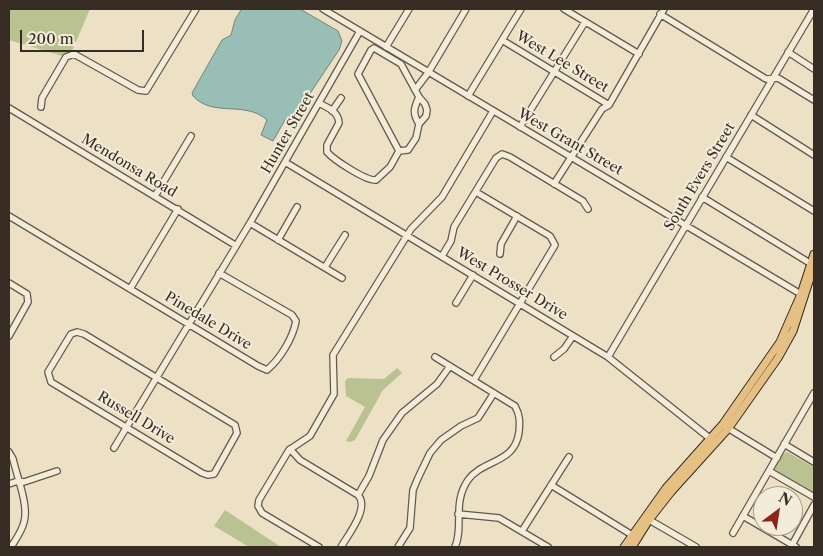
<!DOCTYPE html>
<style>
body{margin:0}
#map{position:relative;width:823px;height:556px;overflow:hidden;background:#ece1c5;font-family:"Libre Caslon Text",serif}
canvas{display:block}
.frame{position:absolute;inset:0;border:10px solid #372c23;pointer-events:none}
.north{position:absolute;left:753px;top:486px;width:50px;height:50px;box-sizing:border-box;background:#f3ecd9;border:1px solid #a89f90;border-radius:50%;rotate:31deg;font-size:14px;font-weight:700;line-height:20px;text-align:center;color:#372c23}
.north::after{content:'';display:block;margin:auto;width:18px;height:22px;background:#8f2418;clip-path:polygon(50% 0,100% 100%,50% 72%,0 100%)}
.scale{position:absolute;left:20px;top:30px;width:124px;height:22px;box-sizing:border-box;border:2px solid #372c23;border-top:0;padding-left:6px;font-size:15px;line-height:18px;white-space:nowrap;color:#372c23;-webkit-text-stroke:4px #f3ecd9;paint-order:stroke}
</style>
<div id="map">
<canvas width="823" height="556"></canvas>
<div class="frame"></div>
<div class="north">N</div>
<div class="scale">200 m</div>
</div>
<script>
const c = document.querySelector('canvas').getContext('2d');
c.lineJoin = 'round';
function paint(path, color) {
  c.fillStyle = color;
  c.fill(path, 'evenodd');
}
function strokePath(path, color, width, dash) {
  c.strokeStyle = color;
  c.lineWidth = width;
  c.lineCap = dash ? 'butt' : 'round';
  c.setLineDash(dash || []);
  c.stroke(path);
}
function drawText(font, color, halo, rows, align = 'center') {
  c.font = font + ' "Libre Caslon Text",serif';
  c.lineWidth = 4;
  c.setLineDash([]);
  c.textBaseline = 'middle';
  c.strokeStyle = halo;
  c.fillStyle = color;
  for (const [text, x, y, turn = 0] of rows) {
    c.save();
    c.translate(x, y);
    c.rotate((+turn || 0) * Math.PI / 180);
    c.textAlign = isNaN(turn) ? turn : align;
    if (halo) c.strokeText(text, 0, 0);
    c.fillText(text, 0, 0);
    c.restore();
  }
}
paint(new Path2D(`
 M 9,9 L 90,9 L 69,58 L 9,40 Z
 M 397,368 L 402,373 L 383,390 L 355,440 L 350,442 L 346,441 L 365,407 L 346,396 L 345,381 L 348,378 L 384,379 Z
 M 787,452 L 814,467 L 814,495 L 775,471 C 774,464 781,454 787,452 Z
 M 225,510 L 281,547 L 249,547 L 214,526 Z`), '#bbc292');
const water = new Path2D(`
 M 242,9 L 300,9 L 338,31 L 342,41 L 339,50 L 297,113 L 285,120 L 273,141 L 261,135 L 267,120 C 245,100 213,118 193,96 L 192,93 L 222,40 L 231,35 L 235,20 Z`);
paint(water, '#99beb5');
strokePath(water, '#72847b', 1);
const minor = new Path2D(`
 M 323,9 L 804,296
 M 564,9 L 639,54
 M 660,14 L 766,79 L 778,78 L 814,100
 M 502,40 L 609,105
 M 386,47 L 409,9
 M 788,52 L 814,69
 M 415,90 L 428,73 L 466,9
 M 468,96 L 521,9
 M 419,97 C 414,108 412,113 419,124
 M 319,103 C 328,108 338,111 339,123 L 327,145 L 327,152 C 334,160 366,181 376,180 L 390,167 L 399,151 L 408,150 L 416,138 L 419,124 L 426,116 L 427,110 L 425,104 L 419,97 L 401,64 L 374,48 L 371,50 L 358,74 L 399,151
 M 41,107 L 42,98 L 66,57 L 74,54 L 138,90 L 146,91 L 196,9
 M 9,108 L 235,245
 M 332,111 L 341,98
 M 751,115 L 814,155
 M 520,127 L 585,22
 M 726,157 L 814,211
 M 285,162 L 608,357 L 712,440
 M 554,184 L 602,109 L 609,105 L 664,9
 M 155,196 L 191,136
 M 702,197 L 813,265
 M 9,216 L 258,366 L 267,370 C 280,359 293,338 296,321 L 292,315 L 219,273
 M 250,223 L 342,278
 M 278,240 L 297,207
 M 500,254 L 501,244 L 517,216
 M 442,256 L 451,241 L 454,227 L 496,158 L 502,154 L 510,157 L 583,201 L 588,209
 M 325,267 L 345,235
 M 9,283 L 27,294 L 28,302 L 9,336
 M 130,289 L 178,209
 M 456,303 L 473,275
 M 77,332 L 84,334 L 235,425 L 237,433 L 214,474 L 208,475 L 202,473 L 51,382 L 48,372 L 71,334 Z
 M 435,357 L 515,406 C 520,415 520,422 519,432 C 515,464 483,459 468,480 C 452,503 464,527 455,547
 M 554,357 L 564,349 L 573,336
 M 608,357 L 814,9
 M 474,380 L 555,245 L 550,236 L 476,192
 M 726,427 L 777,458
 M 784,444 L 814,462
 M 114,448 L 250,223 L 360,31
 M 290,449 L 300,460 L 358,495 C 370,508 348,535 341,547
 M 9,452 L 13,459 C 17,477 29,506 24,522 C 22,531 16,539 11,547
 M 769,471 L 814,497
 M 9,484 L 18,481 L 24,482 L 57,471
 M 551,485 L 632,535
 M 358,495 L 369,476 L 383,440 L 402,413 L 437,384 L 450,366
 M 458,514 L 499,518 L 548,547
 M 743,516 L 796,547
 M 646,518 L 696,547
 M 522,531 L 569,457
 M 733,533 L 814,393
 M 792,545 L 814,505
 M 319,547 L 262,513 L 258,506 L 259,500 L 289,450 L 310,436 L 334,394 L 333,355 L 411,229 L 442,197 L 493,111
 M 398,547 L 410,528 L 413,490 L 418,478 L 430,453 L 441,440 L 461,426 L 478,418 L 494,393`);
const major = new Path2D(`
 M 624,547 L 666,488 L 723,424 L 780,342 L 801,294 L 814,254
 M 632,547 L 649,520 L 671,492 L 728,429 L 778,358 L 793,331 L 814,266`);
strokePath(minor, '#64594c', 8);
strokePath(major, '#372c23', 9);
strokePath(minor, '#f3ecd9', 5.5);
strokePath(major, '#e6c082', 7);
drawText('14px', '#372c23', '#f3ecd9', [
 ["West Lee Street",562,62,31],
 ["Hunter Street",288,133,-60],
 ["West Grant Street",570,142,30],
 ["Mendonsa Road",129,166,31],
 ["South Evers Street",700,177,-59],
 ["West Prosser Drive",512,284,31],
 ["Pinedale Drive",208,321,31],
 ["Russell Drive",136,418,31]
]);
</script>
